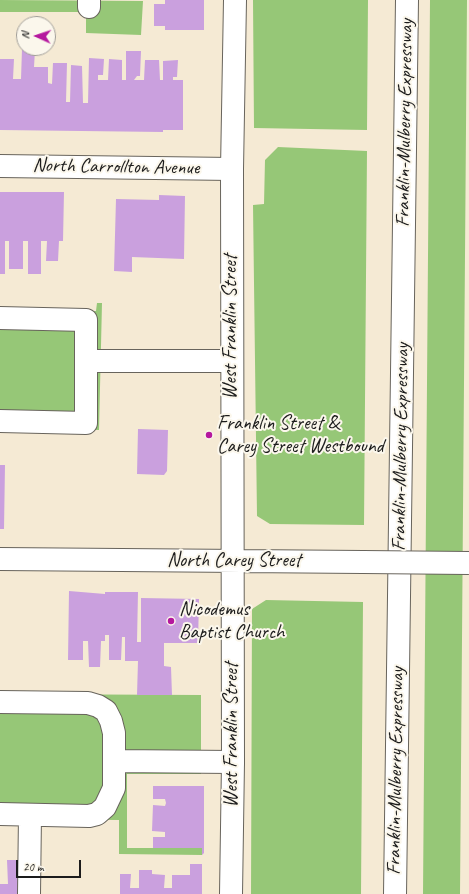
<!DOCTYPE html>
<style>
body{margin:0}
#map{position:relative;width:469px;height:894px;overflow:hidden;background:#f5ead4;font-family:Caveat,sans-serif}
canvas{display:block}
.north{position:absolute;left:16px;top:16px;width:40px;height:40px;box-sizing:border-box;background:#fbf7ec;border:1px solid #a29f99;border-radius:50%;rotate:273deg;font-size:11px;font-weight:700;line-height:16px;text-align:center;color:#1c1c1c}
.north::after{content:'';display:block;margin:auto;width:14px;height:18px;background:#b5179e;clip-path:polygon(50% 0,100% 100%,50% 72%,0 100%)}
.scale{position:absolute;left:16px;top:860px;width:65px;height:18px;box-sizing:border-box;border:2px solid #1c1c1c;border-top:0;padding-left:5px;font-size:12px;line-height:14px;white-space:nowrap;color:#1c1c1c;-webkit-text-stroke:3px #fbf7ec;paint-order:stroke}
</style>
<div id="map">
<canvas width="469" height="894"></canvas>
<div class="north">N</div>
<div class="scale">20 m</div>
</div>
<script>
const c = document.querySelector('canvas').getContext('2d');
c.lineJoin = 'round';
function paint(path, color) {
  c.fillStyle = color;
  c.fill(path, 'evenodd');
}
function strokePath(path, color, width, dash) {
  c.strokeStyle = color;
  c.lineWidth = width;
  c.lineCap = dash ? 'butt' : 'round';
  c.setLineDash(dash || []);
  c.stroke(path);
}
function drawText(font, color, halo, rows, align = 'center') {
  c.font = font + ' Caveat,sans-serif';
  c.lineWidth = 4;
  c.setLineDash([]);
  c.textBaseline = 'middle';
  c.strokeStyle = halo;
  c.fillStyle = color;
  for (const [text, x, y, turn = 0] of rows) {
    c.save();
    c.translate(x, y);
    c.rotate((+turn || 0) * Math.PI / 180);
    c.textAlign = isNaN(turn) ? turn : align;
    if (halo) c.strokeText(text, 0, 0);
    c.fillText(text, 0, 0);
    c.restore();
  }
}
paint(new Path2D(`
 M 0,0 L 143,1 L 141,35 L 86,33 L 86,12 L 0,12 Z
 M 253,0 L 368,0 L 367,130 L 254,128 Z
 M 430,0 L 467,0 L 460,894 L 423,894 Z
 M 278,147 L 367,151 L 364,525 L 270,524 L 257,516 L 253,205 L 264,204 L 265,160 Z
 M 97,303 L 102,303 L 99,430 L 0,428 L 0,310 L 96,311 Z
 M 266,600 L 363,602 L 361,894 L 251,894 L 252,609 Z
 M 0,694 L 201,695 L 201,774 L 127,774 L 127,848 L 202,848 L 202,855 L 119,854 L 119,820 L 0,819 Z`), '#96c777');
paint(new Path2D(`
 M 165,0 L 204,0 L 204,30 L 165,30 L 165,26 L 154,26 L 154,4 L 165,4 Z
 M 22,49 L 35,50 L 34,67 L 48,67 L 48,83 L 52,84 L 53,63 L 67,63 L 66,102 L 70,102 L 71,65 L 82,66 L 83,103 L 88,103 L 89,58 L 104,59 L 103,75 L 98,75 L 98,80 L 108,80 L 109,59 L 122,60 L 122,80 L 126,80 L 126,51 L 141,51 L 140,76 L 137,76 L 134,80 L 144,80 L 145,60 L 159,60 L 160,80 L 163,80 L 163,61 L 178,60 L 177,77 L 173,77 L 173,80 L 183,80 L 183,130 L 163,130 L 163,132 L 0,130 L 0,59 L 14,59 L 13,79 L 21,79 Z
 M 0,192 L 64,192 L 63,241 L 59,241 L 58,261 L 46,261 L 47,241 L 41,241 L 41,274 L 28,274 L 28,241 L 23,241 L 23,269 L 9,269 L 9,241 L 5,241 L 5,274 L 0,274 Z
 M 159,195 L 185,196 L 184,259 L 132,257 L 132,272 L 114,271 L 116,199 L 159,200 Z
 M 138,429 L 168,430 L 167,471 L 164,475 L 137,474 Z
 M 0,465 L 5,465 L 4,529 L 0,529 Z
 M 69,591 L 105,594 L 105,592 L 138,592 L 137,642 L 141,642 L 141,598 L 199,599 L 198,643 L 164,643 L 164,666 L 171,667 L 172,695 L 137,695 L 138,661 L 125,661 L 125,637 L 122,637 L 121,660 L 109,660 L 109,635 L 105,635 L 105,641 L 101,641 L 100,667 L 89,667 L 88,641 L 83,641 L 83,660 L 68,660 Z
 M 153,786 L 204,786 L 204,853 L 202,855 L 202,848 L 153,848 L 153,837 L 165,837 L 165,832 L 152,831 L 153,805 L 165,806 L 166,803 L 165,799 L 153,799 Z
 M 7,860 L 19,860 L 21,894 L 0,894 L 0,884 L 8,884 Z
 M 190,864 L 202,864 L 202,894 L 120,894 L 120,874 L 131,874 L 130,888 L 139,888 L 139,870 L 152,870 L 152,874 L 165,875 L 164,888 L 172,888 L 172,875 L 190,875 Z`), '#caa0de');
const minor = new Path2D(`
 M 89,7 L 89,0
 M 0,166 L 232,169
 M 0,318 L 86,320 L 86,423 L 0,421
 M 86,361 L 231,361
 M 0,702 L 88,703 L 98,706 L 106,711 L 111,721 L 114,733 L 114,788 L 105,807 L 97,814 L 89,816 L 0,814
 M 114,761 L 233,762
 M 29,894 L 30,815`);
const major = new Path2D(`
 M 0,559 L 363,562
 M 231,894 L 233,762 L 232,169 L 235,0`);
const highway = new Path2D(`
 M 395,894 L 407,0`);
strokePath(minor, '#68645c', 24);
strokePath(major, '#68645c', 24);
strokePath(highway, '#68645c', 24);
strokePath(minor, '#fff', 22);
strokePath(major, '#fff', 22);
strokePath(highway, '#fff', 22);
const majorBridge = new Path2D(`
 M 363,562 L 469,563`);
strokePath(majorBridge, '#68645c', 24, []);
strokePath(majorBridge, '#fff', 22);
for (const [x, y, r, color] of [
 [209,435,4,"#b5179e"],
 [171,621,4,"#b5179e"]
]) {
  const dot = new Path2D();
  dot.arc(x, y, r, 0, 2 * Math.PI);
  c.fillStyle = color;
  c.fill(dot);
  strokePath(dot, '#fbf7ec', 1.5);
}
drawText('20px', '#1c1c1c', '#fbf7ec', [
 ["Franklin-Mulberry Expressway",405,123,-89],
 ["North Carrollton Avenue",116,167,1],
 ["West Franklin Street",231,327,-90],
 ["Franklin-Mulberry Expressway",401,447,-89],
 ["North Carey Street",234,561],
 ["West Franklin Street",232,735,-90],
 ["Franklin-Mulberry Expressway",396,771,-89]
]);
drawText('20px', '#1c1c1c', '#fbf7ec', [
 ["Franklin Street &",217,424],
 ["Carey Street Westbound",217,447],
 ["Nicodemus",179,610],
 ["Baptist Church",179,633]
], 'left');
</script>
